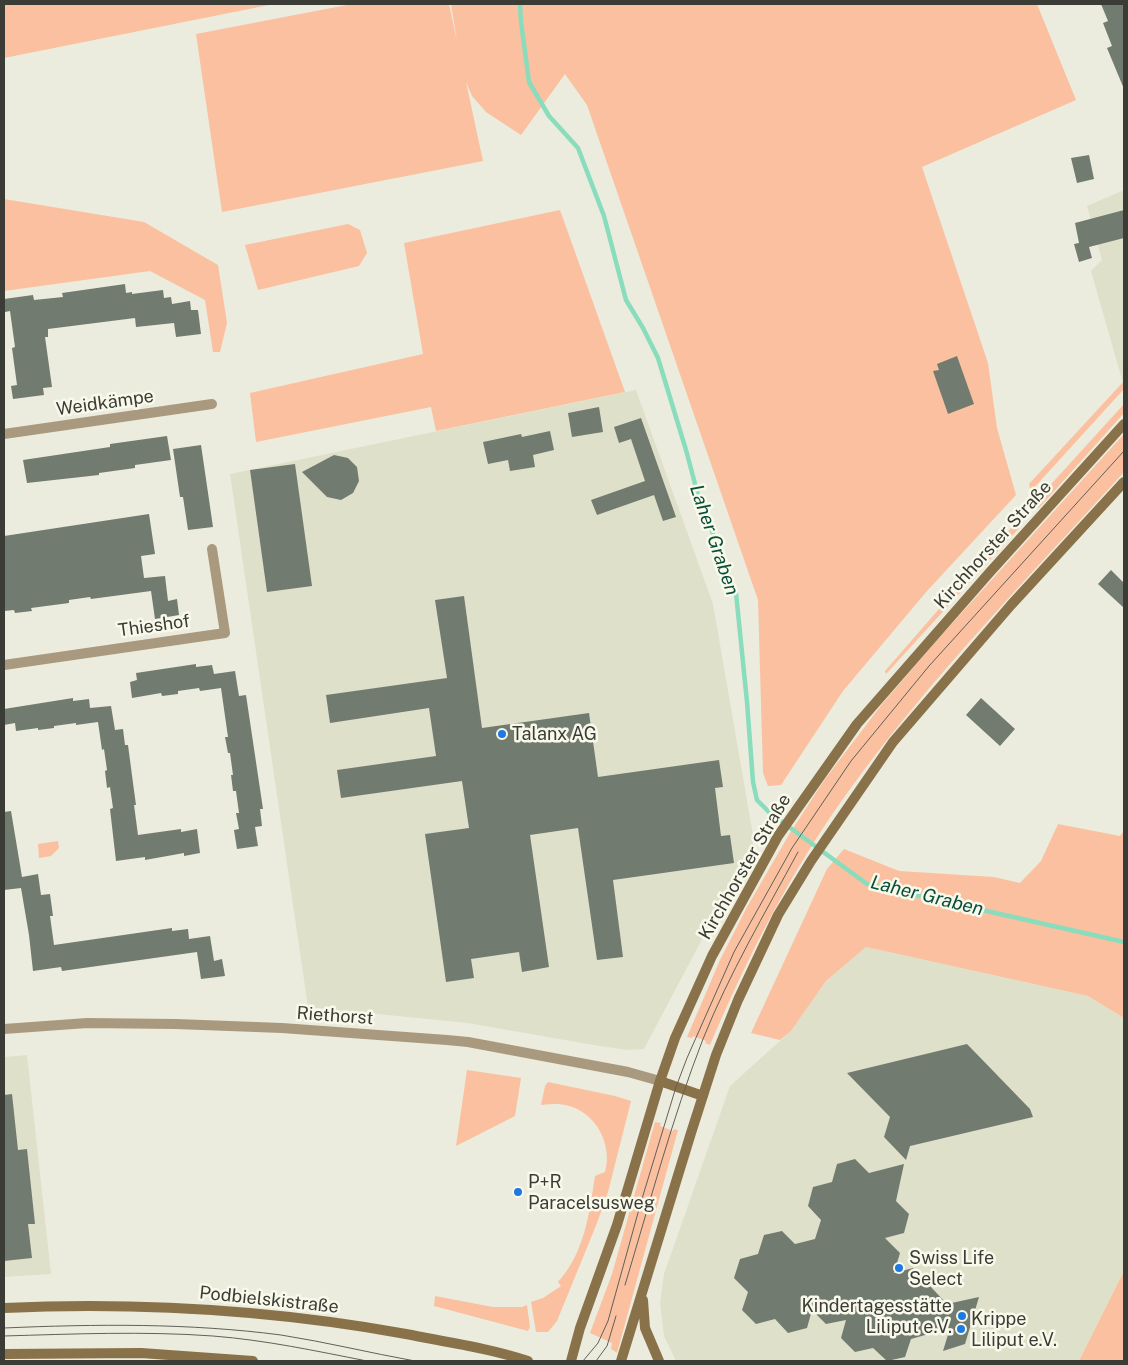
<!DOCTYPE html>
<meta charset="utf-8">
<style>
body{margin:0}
#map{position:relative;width:1128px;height:1365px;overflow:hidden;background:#ebecdd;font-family:"Public Sans",sans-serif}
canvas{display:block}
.frame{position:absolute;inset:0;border:5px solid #3c3c36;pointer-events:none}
</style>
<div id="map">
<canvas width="1128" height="1365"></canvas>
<div class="frame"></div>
</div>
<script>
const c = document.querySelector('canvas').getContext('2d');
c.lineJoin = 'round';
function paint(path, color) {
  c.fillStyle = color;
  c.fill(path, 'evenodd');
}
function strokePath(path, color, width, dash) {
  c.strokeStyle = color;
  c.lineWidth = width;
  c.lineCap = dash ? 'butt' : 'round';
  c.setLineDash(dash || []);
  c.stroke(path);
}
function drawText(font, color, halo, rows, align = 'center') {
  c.font = font + ' "Public Sans",sans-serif';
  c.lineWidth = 5;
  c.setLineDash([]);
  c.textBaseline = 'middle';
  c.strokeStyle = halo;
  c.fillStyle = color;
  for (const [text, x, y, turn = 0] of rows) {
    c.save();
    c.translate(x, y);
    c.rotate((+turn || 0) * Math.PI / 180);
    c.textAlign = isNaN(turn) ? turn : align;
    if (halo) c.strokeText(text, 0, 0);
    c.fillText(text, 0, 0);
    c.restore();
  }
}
paint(new Path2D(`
 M 1124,190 L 1124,381 L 1123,383 L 1091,271 L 1102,260 L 1087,206 Z
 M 636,390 L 713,604 L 754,841 L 644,1049 L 628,1050 L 599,1046 L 468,1023 L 308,1007 L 230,474 Z
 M 866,947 L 1088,996 L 1124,1018 L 1124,1271 L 1079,1361 L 676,1361 L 664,1336 L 660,1303 L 664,1274 L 730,1086 L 791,1031 L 826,981 Z
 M 27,1055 L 51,1274 L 4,1277 L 4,1057 Z`), '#dfe0ca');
paint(new Path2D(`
 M 4,4 L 274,4 L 4,58 Z
 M 352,4 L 449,4 L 457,41 L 451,4 L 1037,4 L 1076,100 L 922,167 L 988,363 L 997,428 L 1016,495 L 927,591 L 843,691 L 781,785 L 768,786 L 763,773 L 758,600 L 587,105 L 565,74 L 521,135 L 486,112 L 472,96 L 466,82 L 483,161 L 222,212 L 196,34 Z
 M 4,199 L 144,222 L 218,265 L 227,323 L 220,352 L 213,352 L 205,300 L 150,271 L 4,291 Z
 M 560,210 L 625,392 L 436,431 L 431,407 L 256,442 L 250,393 L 423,354 L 404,243 Z
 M 348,224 L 360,230 L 367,253 L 359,266 L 258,290 L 245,245 Z
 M 1124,381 L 1124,389 L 1031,491 L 1029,484 Z
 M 1124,404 L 1124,413 L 1039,508 L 1036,508 L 1034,503 Z
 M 1124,434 L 1124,472 C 1029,577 928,680 845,796 C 790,873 747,958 710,1045 L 705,1043 L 706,1041 L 693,1036 L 692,1038 L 687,1037 L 720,960 L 747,907 L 790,833 L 825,779 L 883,703 L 938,639 Z
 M 1021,517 L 1022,525 L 886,674 L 885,671 L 973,570 Z
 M 1058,824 L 1120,836 L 1124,831 L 1124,1018 L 1088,996 L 866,947 L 826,981 L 791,1031 L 780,1040 L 751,1033 L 827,869 L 844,849 L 899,871 L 994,877 L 1020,883 L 1041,861 Z
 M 58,841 L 59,848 L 51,856 L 39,858 L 38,844 Z
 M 467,1070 L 521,1078 L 515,1116 L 456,1146 Z
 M 548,1082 L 615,1096 L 631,1101 L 608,1192 L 597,1223 L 557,1321 L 548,1332 L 536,1332 L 531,1302 L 543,1298 L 561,1286 L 558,1282 C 585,1252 589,1214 595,1176 L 605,1172 C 613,1145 596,1113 569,1106 C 560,1103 550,1104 541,1105 L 545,1086 Z
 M 655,1122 L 661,1123 L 660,1126 L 673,1131 L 674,1129 L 678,1130 L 617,1353 L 611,1349 L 612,1343 L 590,1333 L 612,1274 Z
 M 1124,1271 L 1124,1361 L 1079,1361 Z
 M 435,1296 L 493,1307 L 522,1307 L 527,1305 L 530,1327 L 528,1331 L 434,1306 Z`), '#fac0a0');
strokePath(new Path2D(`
 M 520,4 L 521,22 L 529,82 L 549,116 L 578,148 L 604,216 L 626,300 L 643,328 L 658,358 L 686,450 L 698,495 L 736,593 L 747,702 L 753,782 L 757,800 L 770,813 L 867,884 L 1124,942`), '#89dcbc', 4.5);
paint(new Path2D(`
 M 1101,4 L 1124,4 L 1124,89 L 1107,48 L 1112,46 L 1103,23 L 1108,21 Z
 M 1089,155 L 1094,179 L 1077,183 L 1071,158 Z
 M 1124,210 L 1124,238 L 1089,247 L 1092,258 L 1079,262 L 1074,244 L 1079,243 L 1075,223 Z
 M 125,284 L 126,293 L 132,292 L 132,294 L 163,290 L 164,298 L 171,297 L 172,304 L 190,301 L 191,310 L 198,310 L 201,334 L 176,337 L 174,323 L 136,327 L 135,318 L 48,329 L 48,337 L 45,337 L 52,387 L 43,388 L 44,395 L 13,399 L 11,386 L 17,385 L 12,348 L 15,347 L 10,311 L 5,312 L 4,299 L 33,295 L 34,300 L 63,297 L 62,293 Z
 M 957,356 L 974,404 L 948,414 L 933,371 L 939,370 L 937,364 Z
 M 599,407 L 603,432 L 572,437 L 568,413 Z
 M 641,418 L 676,517 L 663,521 L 654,495 L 597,515 L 591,500 L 645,481 L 631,439 L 619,443 L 614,427 Z
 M 550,431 L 554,450 L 533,455 L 535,467 L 510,471 L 508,460 L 488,464 L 483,442 L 521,434 L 522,437 Z
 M 167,436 L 171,460 L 135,465 L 135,468 L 99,473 L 99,475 L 27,483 L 23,460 L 110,447 L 110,444 Z
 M 201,445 L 213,527 L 188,530 L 183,497 L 180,497 L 173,449 Z
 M 334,455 L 348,458 L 357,467 L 359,481 L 353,493 L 341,500 L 327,497 L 302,472 Z
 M 295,464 L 312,586 L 267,592 L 250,470 Z
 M 149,514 L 155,554 L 141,556 L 144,578 L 165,576 L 168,601 L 177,599 L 179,615 L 155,619 L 151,591 L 91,599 L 90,597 L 69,600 L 69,603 L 31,608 L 32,611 L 15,613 L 14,610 L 4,611 L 4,536 Z
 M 1111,570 L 1124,583 L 1124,608 L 1098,584 Z
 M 464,596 L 482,728 L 589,713 L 598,777 L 719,760 L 723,787 L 715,788 L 721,836 L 730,835 L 734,863 L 613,880 L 623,957 L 597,960 L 578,828 L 530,835 L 549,967 L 522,972 L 519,952 L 471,959 L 474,978 L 446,982 L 425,834 L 469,828 L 462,781 L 341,798 L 337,770 L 436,756 L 429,708 L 330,723 L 326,695 L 447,678 L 435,600 Z
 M 196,664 L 196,667 L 212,665 L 214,674 L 235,671 L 239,696 L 246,695 L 263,809 L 260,809 L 262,826 L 255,827 L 258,846 L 237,849 L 234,830 L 239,829 L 236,813 L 239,813 L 236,791 L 233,791 L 231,775 L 233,775 L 230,753 L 228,753 L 225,737 L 228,737 L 221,688 L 200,691 L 199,688 L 178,691 L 178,694 L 162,696 L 161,693 L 132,698 L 130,682 L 137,680 L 136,673 Z
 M 73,698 L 73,701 L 89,699 L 90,708 L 111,706 L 115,730 L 123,729 L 125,745 L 128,745 L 133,783 L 136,805 L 134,805 L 138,835 L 181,829 L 181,832 L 197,829 L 200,853 L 184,856 L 184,853 L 145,860 L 145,857 L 116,861 L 110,809 L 113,808 L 110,787 L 107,788 L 105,771 L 107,770 L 104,749 L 102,750 L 98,722 L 76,725 L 76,723 L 54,726 L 54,728 L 38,730 L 38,728 L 16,731 L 15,723 L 4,725 L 4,709 Z
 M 981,698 L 1015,729 L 1000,746 L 966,715 Z
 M 11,811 L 22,877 L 38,874 L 41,895 L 50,894 L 53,916 L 50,916 L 54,945 L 172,928 L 172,931 L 188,929 L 189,939 L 210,936 L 214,961 L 222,959 L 225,976 L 201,979 L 197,952 L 62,971 L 61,967 L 33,971 L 29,935 L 21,888 L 4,890 L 4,812 Z
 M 967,1044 L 1030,1109 L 1033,1117 L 910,1146 L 906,1160 L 884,1137 L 890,1117 L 847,1073 Z
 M 12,1094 L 18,1150 L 27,1149 L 35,1224 L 28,1224 L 32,1258 L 4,1261 L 4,1095 Z
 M 855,1159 L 869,1173 L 904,1164 L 896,1201 L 909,1214 L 904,1233 L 885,1238 L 900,1253 L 894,1273 L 913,1268 L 947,1304 L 979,1297 L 965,1344 L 943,1351 L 950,1328 L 911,1339 L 905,1357 L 887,1361 L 873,1348 L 855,1352 L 841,1338 L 846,1320 L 826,1324 L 812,1310 L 807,1328 L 788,1333 L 775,1319 L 756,1324 L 742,1310 L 748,1292 L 734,1278 L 740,1259 L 758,1254 L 764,1235 L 782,1231 L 795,1244 L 815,1239 L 821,1220 L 808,1206 L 813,1187 L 832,1182 L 837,1164 Z`), '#727b70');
strokePath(new Path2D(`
 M 4,434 L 212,404
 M 4,665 L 225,633 L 212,549
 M 4,1029 L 87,1023 L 176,1024 L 282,1028 L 447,1040 L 468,1042 L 628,1072 L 660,1081`), '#a9997e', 10);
strokePath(new Path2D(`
 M 660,1081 L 703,1096
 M 643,1300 L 645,1328 L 659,1361
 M 4,1308 C 139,1302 273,1310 406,1334 C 446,1342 489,1348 528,1361
 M 4,1354 L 141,1353 L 253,1361
 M 571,1361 L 580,1328 L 617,1225 L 660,1081 L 675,1038 L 712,956 L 778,836 L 857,724 L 990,572 L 1124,424
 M 621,1361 L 691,1133 L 716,1055 L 738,1000 L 778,915 L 811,861 L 893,742 L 1011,605 L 1124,482`), '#897149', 10);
strokePath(new Path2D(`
 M 625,1285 C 650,1202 672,1119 703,1039 C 729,974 765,913 798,852
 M 4,1328 C 96,1324 189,1323 281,1335 C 326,1342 370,1353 415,1361
 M 4,1336 C 73,1334 144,1331 213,1336 C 265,1340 316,1351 367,1361
 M 583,1361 L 598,1343 L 608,1321 L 641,1202 L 676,1087 L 687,1058 L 734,952 L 792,848 L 851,761 L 929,666 L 1124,451
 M 596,1361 L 607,1346 L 616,1316`), '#606059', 1);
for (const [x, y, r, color] of [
 [502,734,5,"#2079e3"],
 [518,1192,5,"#2079e3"],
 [899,1268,5,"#2079e3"],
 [962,1316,5,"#2079e3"],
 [961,1329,5,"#2079e3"]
]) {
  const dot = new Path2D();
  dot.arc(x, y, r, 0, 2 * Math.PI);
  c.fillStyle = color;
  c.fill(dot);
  strokePath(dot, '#f8f9ea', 2);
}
drawText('18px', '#3c3c36', '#f8f9ea', [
 ["Weidkämpe",105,403,-8],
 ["Kirchhorster Straße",993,545,-48],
 ["Thieshof",154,626,-8],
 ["Kirchhorster Straße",745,867,-60],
 ["Riethorst",335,1016,4],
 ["Podbielskistraße",269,1300,6]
]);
drawText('18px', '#3c3c36', '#f8f9ea', [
 ["Talanx AG",512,734],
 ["P+R",528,1182],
 ["Paracelsusweg",528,1203],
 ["Swiss Life",909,1258],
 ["Select",909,1279],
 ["Kindertagesstätte",952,1306,"right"],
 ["Liliput e.V.",952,1327,"right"],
 ["Krippe",971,1319],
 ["Liliput e.V.",971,1340]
], 'left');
drawText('italic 19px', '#084f3b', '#f8f9ea', [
 ["Laher Graben",714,540,71],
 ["Laher Graben",927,896,14]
]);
</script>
